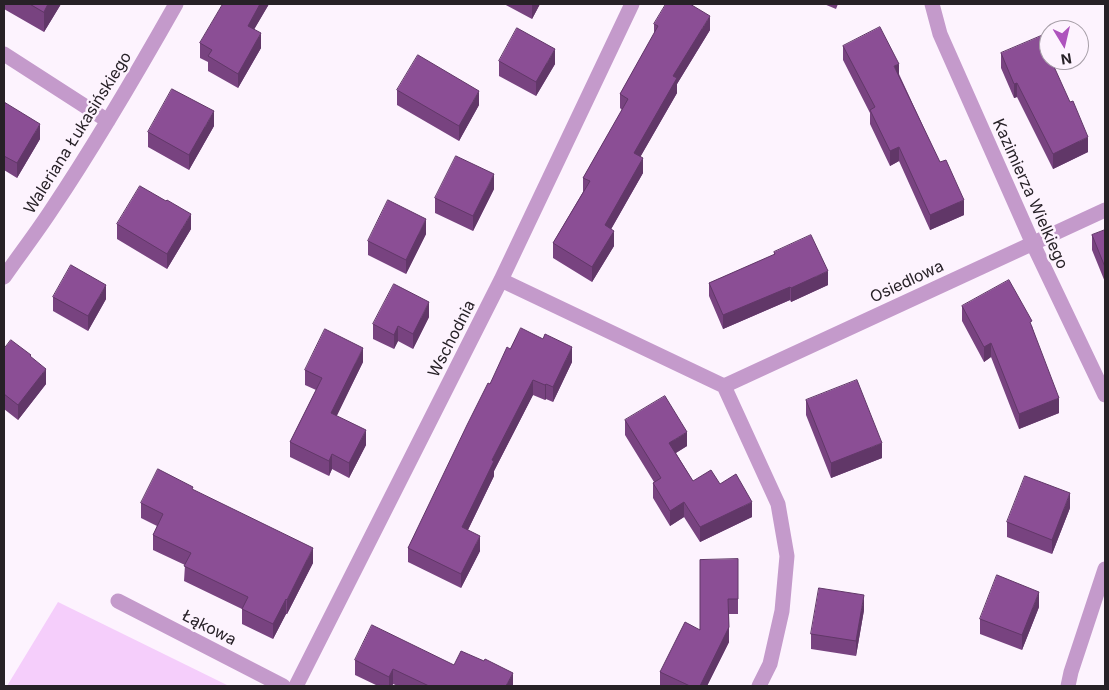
<!DOCTYPE html>
<meta charset="utf-8">
<style>
body{margin:0}
#map{position:relative;width:1109px;height:690px;overflow:hidden;background:#fdf3fe;font-family:Inter,sans-serif}
canvas{display:block}
.frame{position:absolute;inset:0;border:5px solid #272127;pointer-events:none}
.north{position:absolute;left:1039px;top:20px;width:50px;height:50px;box-sizing:border-box;background:#fdf3fe;border:1px solid #a79fa8;border-radius:50%;rotate:171deg;font-size:14px;font-weight:700;line-height:20px;text-align:center;color:#272127}
.north::after{content:'';display:block;margin:auto;width:18px;height:22px;background:#ae53bd;clip-path:polygon(50% 0,100% 100%,50% 72%,0 100%)}
</style>
<div id="map">
<canvas width="1109" height="690"></canvas>
<div class="frame"></div>
<div class="north">N</div>
</div>
<script>
const c = document.querySelector('canvas').getContext('2d');
c.lineJoin = 'round';
function paint(path, color) {
  c.fillStyle = color;
  c.fill(path, 'evenodd');
}
function strokePath(path, color, width, dash) {
  c.strokeStyle = color;
  c.lineWidth = width;
  c.lineCap = dash ? 'butt' : 'round';
  c.setLineDash(dash || []);
  c.stroke(path);
}
function drawText(font, color, halo, rows, align = 'center') {
  c.font = font + ' Inter,sans-serif';
  c.lineWidth = 5;
  c.setLineDash([]);
  c.textBaseline = 'middle';
  c.strokeStyle = halo;
  c.fillStyle = color;
  for (const [text, x, y, turn = 0] of rows) {
    c.save();
    c.translate(x, y);
    c.rotate((+turn || 0) * Math.PI / 180);
    c.textAlign = isNaN(turn) ? turn : align;
    if (halo) c.strokeText(text, 0, 0);
    c.fillText(text, 0, 0);
    c.restore();
  }
}
paint(new Path2D(`
 M 58,602 L 229,686 L 7,686 Z`), '#f5cefb');
strokePath(new Path2D(`
 M 932,4 L 940,34 L 1033,244 L 1105,395
 M 4,54 L 108,121
 M 4,277 C 20,254 37,232 52,209 C 97,142 137,73 176,4
 M 501,280 L 724,386 L 1105,210
 M 724,386 L 778,504 L 787,556 L 782,611 L 770,664 L 759,686
 M 118,601 L 283,686
 M 296,686 L 501,280 L 632,4
 M 1068,686 L 1071,672 L 1105,569`), '#c49acb', 15);
paint(new Path2D(`
 M 4,4 L 61,4 L 44,32 L 4,9 Z
 M 223,4 L 269,4 L 254,29 L 261,48 L 238,88 L 208,71 L 208,62 L 200,58 L 200,43 Z
 M 504,4 L 540,4 L 532,19 Z
 M 824,4 L 838,4 L 836,9 Z
 M 654,24 L 710,30 L 677,84 L 677,93 L 640,157 L 643,173 L 611,229 L 614,246 L 592,282 L 553,258 L 553,243 L 583,192 L 583,178 L 622,110 L 620,108 L 620,94 L 654,34 Z
 M 843,46 L 899,74 L 964,215 L 930,230 L 899,161 L 890,166 L 870,124 L 870,113 L 843,60 Z
 M 1001,53 L 1088,152 L 1053,169 L 1017,97 L 1014,98 L 1001,68 Z
 M 499,61 L 555,64 L 536,96 L 499,76 Z
 M 397,90 L 479,105 L 459,141 L 397,105 Z
 M 4,102 L 40,139 L 17,178 L 4,170 Z
 M 214,126 L 189,170 L 148,147 L 148,132 Z
 M 494,189 L 473,231 L 435,213 L 435,198 Z
 M 117,224 L 191,229 L 167,269 L 117,239 Z
 M 1105,230 L 1105,282 L 1092,250 L 1092,235 Z
 M 426,234 L 406,274 L 368,255 L 368,241 Z
 M 774,252 L 828,285 L 791,302 L 790,300 L 723,329 L 709,296 L 709,283 L 774,255 Z
 M 53,297 L 106,299 L 88,331 L 53,311 Z
 M 962,306 L 1032,326 L 1059,413 L 1019,429 L 991,357 L 984,362 L 962,321 Z
 M 429,317 L 413,349 L 398,341 L 394,349 L 373,339 L 373,324 Z
 M 4,349 L 31,357 L 46,384 L 18,420 L 4,409 Z
 M 510,349 L 572,362 L 553,402 L 546,399 L 545,400 L 533,395 L 494,471 L 494,476 L 468,530 L 480,551 L 461,588 L 408,562 L 408,548 L 490,384 Z
 M 363,362 L 336,416 L 366,445 L 349,478 L 332,469 L 329,476 L 290,457 L 290,442 L 316,390 L 305,385 L 305,370 Z
 M 806,400 L 882,458 L 831,478 L 806,415 Z
 M 625,420 L 687,446 L 676,453 L 693,481 L 720,484 L 752,517 L 700,542 L 684,517 L 670,526 L 653,498 L 653,483 L 654,482 L 625,435 Z
 M 193,490 L 313,563 L 287,614 L 286,614 L 273,639 L 242,624 L 242,609 L 184,581 L 185,565 L 153,550 L 153,535 L 157,526 L 141,518 L 141,503 Z
 M 1070,508 L 1052,554 L 1007,537 L 1007,522 Z
 M 738,559 L 738,614 L 729,614 L 729,642 L 707,686 L 660,686 L 660,672 L 700,629 Z
 M 1039,607 L 1022,650 L 980,634 L 980,619 Z
 M 864,610 L 856,656 L 811,649 L 811,634 Z
 M 355,660 L 454,665 L 513,686 L 398,686 L 393,684 L 392,686 L 378,686 L 355,675 Z`), '#784380');
paint(new Path2D(`
 M 48,4 L 61,4 L 44,32 L 44,12 Z
 M 260,4 L 269,4 L 248,40 L 248,26 Z
 M 532,4 L 540,4 L 532,19 Z
 M 710,16 L 710,30 L 677,84 L 677,93 L 634,168 L 634,153 L 673,76 Z
 M 261,33 L 261,48 L 238,88 L 238,74 Z
 M 555,49 L 555,64 L 536,96 L 536,82 Z
 M 899,64 L 899,78 L 894,66 Z
 M 1017,83 L 1017,97 L 1014,98 L 1014,84 Z
 M 479,91 L 479,105 L 459,141 L 459,126 Z
 M 214,111 L 214,126 L 189,170 L 189,155 Z
 M 40,124 L 40,139 L 17,178 L 17,163 Z
 M 1088,137 L 1088,152 L 1053,169 L 1053,154 Z
 M 899,147 L 899,161 L 890,166 L 890,151 Z
 M 643,158 L 643,173 L 605,240 L 605,225 Z
 M 494,174 L 494,189 L 473,231 L 473,216 Z
 M 964,200 L 964,215 L 930,230 L 930,215 Z
 M 191,214 L 191,229 L 167,269 L 167,254 Z
 M 426,219 L 426,234 L 406,274 L 406,260 Z
 M 614,231 L 614,246 L 592,282 L 592,267 Z
 M 828,271 L 828,285 L 791,302 L 791,288 Z
 M 106,285 L 106,299 L 88,331 L 88,316 Z
 M 790,287 L 790,300 L 723,329 L 723,315 Z
 M 429,302 L 429,317 L 413,349 L 413,334 Z
 M 398,326 L 398,341 L 394,349 L 394,335 Z
 M 991,343 L 991,357 L 984,362 L 984,347 Z
 M 572,347 L 572,362 L 553,402 L 553,387 Z
 M 363,348 L 363,362 L 331,428 L 331,413 Z
 M 46,369 L 46,384 L 18,420 L 18,405 Z
 M 533,380 L 533,395 L 494,471 L 494,476 L 462,542 L 462,527 L 492,460 Z
 M 546,384 L 546,399 L 545,400 L 545,385 Z
 M 1059,398 L 1059,413 L 1019,429 L 1019,414 Z
 M 366,430 L 366,445 L 349,478 L 349,463 Z
 M 687,432 L 687,446 L 669,457 L 669,443 Z
 M 882,443 L 882,458 L 831,478 L 831,463 Z
 M 332,454 L 332,469 L 329,476 L 329,461 Z
 M 1070,493 L 1070,508 L 1052,554 L 1052,540 Z
 M 684,502 L 684,517 L 670,526 L 670,511 Z
 M 752,502 L 752,517 L 700,542 L 700,527 Z
 M 480,536 L 480,551 L 461,588 L 461,574 Z
 M 313,548 L 313,563 L 287,614 L 287,600 Z
 M 1039,592 L 1039,607 L 1022,650 L 1022,635 Z
 M 864,595 L 864,610 L 856,656 L 856,641 Z
 M 286,599 L 286,614 L 273,639 L 273,624 Z
 M 729,627 L 729,642 L 707,686 L 700,686 Z
 M 393,669 L 393,684 L 392,686 L 389,686 L 389,677 Z
 M 513,673 L 513,686 L 506,686 Z`), '#613768');
const building = new Path2D(`
 M 30,4 L 48,4 L 44,12 Z
 M 223,4 L 260,4 L 248,26 L 261,33 L 238,74 L 208,56 L 212,50 L 200,43 Z
 M 666,4 L 690,4 L 710,16 L 673,76 L 677,78 L 634,153 L 643,158 L 605,225 L 614,231 L 592,267 L 553,243 L 590,181 L 583,178 L 628,99 L 620,94 L 658,26 L 654,24 Z
 M 880,27 L 899,64 L 894,66 L 940,162 L 946,160 L 964,200 L 930,215 L 899,147 L 890,151 L 870,110 L 875,107 L 843,46 Z
 M 517,28 L 555,49 L 536,82 L 499,61 Z
 M 1041,36 L 1049,55 L 1049,60 L 1051,60 L 1070,102 L 1073,101 L 1088,137 L 1053,154 L 1017,83 L 1014,84 L 1001,53 Z
 M 418,55 L 479,91 L 459,126 L 397,90 Z
 M 172,89 L 214,111 L 189,155 L 148,132 Z
 M 4,102 L 40,124 L 17,163 L 4,156 Z
 M 456,156 L 494,174 L 473,216 L 435,198 Z
 M 140,186 L 166,201 L 167,200 L 191,214 L 167,254 L 117,224 Z
 M 388,200 L 426,219 L 406,260 L 368,241 Z
 M 1105,230 L 1105,267 L 1092,235 Z
 M 811,235 L 828,271 L 791,288 L 790,287 L 723,315 L 709,283 L 775,254 L 774,252 Z
 M 71,265 L 106,285 L 88,316 L 53,297 Z
 M 1009,280 L 1032,321 L 1030,322 L 1059,398 L 1019,414 L 991,343 L 984,347 L 962,306 Z
 M 394,284 L 429,302 L 413,334 L 398,326 L 394,335 L 373,324 Z
 M 521,328 L 543,339 L 545,334 L 572,347 L 553,387 L 546,384 L 545,385 L 533,380 L 492,460 L 494,461 L 462,527 L 480,536 L 461,574 L 408,548 L 467,425 L 488,383 L 490,384 L 507,347 L 510,349 Z
 M 325,329 L 363,348 L 331,413 L 366,430 L 349,463 L 332,454 L 329,461 L 290,442 L 322,378 L 305,370 Z
 M 11,340 L 31,355 L 30,356 L 46,369 L 18,405 L 4,394 L 4,349 Z
 M 857,380 L 882,443 L 831,463 L 806,400 Z
 M 665,396 L 687,432 L 669,443 L 693,481 L 711,470 L 720,484 L 736,474 L 752,502 L 700,527 L 684,502 L 670,511 L 653,483 L 661,478 L 625,420 Z
 M 158,469 L 193,487 L 192,489 L 313,548 L 287,600 L 286,599 L 273,624 L 242,609 L 248,597 L 184,566 L 191,553 L 153,535 L 163,514 L 141,503 Z
 M 1025,476 L 1070,493 L 1052,540 L 1007,522 Z
 M 738,559 L 738,599 L 728,599 L 729,627 L 700,686 L 690,686 L 660,672 L 685,622 L 700,630 L 700,560 Z
 M 997,575 L 1039,592 L 1022,635 L 980,619 Z
 M 819,588 L 864,595 L 856,641 L 811,634 Z
 M 372,625 L 454,665 L 461,651 L 484,661 L 485,659 L 513,673 L 506,686 L 429,686 L 393,669 L 389,677 L 355,660 Z`);
paint(building, '#8b4e95');
strokePath(building, '#613768', 1);
drawText('16px', '#272127', '#fdf3fe', [
 ["Waleriana Łukasińskiego",78,133,-58],
 ["Kazimierza Wielkiego",1030,194,66],
 ["Osiedlowa",907,282,-25],
 ["Wschodnia",452,339,-63],
 ["Łąkowa",209,628,27]
]);
</script>
